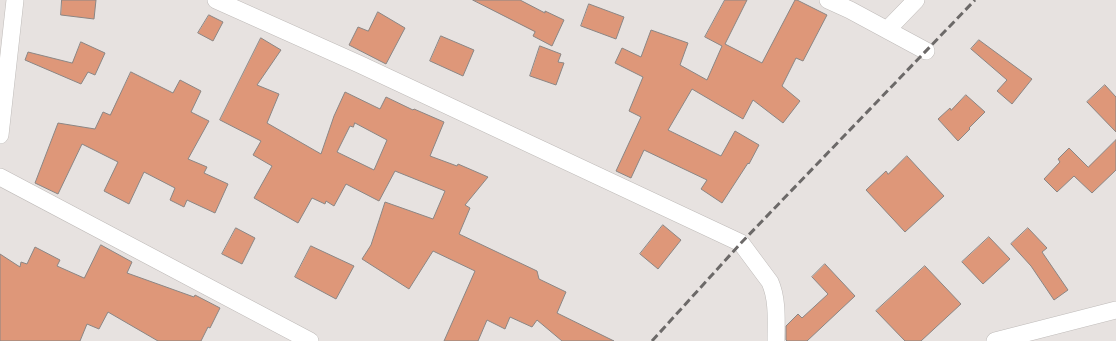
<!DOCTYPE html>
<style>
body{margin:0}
canvas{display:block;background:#e7e2e0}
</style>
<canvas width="1116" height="341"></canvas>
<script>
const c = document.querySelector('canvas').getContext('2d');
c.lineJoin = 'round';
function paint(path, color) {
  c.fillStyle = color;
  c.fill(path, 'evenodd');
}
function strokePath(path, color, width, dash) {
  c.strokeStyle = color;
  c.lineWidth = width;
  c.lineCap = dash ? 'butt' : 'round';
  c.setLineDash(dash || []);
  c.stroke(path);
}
const building = new Path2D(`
 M 62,0 L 96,0 L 94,19 L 61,15 Z
 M 473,0 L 520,0 L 545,13 L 545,11 L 564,20 L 552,46 L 533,36 L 535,32 Z
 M 725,0 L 747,0 L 725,44 L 762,63 L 795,0 L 797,0 L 827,15 L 803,61 L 796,58 L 782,86 L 800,101 L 783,123 L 753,100 L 743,119 L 692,89 L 668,130 L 721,156 L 735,131 L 759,145 L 749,164 L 748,163 L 722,203 L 701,189 L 707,180 L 644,150 L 631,178 L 616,171 L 641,117 L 629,111 L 643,77 L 615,63 L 622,48 L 641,57 L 651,30 L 688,43 L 680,65 L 707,80 L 722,46 L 705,37 Z
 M 589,4 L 624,17 L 616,39 L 581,26 Z
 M 378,12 L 405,28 L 386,64 L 349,45 L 358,27 L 368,31 Z
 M 209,15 L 223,22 L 213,41 L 198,33 Z
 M 441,36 L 474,50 L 463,76 L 430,61 Z
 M 261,38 L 281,50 L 257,85 L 279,94 L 267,123 L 321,154 L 334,116 L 345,92 L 380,109 L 386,97 L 413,110 L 414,109 L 444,122 L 430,156 L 457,166 L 458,164 L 488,177 L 465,205 L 470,208 L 459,234 L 537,271 L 539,279 L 566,292 L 557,313 L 614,341 L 562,341 L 537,320 L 532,327 L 510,317 L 505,329 L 487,320 L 478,341 L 444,341 L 475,271 L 433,251 L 409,289 L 362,259 L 371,245 L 385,202 L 433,219 L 445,191 L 395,171 L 379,201 L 346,184 L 334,206 L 326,201 L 325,204 L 312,198 L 298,223 L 254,198 L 272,166 L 253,155 L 261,141 L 220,120 ZM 355,123 L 387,140 L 374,170 L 337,152 L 350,126 L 353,127 Z
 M 979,40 L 1032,79 L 1012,104 L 997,91 L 1007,80 L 971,49 Z
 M 81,42 L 105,53 L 95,75 L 88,72 L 81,84 L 25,60 L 28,52 L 72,63 Z
 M 540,46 L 561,54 L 558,62 L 564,63 L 556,85 L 530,76 Z
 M 131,72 L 173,93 L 180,80 L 201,91 L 191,112 L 209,121 L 188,159 L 207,167 L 204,173 L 228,184 L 215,213 L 187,200 L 184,207 L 170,200 L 175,188 L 144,172 L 129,204 L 104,191 L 118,162 L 82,144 L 58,194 L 35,183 L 58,123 L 95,129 L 103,112 L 110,115 Z
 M 1105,85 L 1116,97 L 1116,132 L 1087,102 Z
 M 966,95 L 985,112 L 969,128 L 970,129 L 958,141 L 938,119 L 950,108 L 951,110 Z
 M 1116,140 L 1116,170 L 1092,193 L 1074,176 L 1057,192 L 1044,179 L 1060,162 L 1058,159 L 1069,148 L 1088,167 Z
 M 907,156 L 944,196 L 905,232 L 866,190 L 886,171 L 888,174 Z
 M 663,225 L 681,240 L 658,269 L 640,254 Z
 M 236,228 L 255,238 L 242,264 L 222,254 Z
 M 1028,228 L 1047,248 L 1042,252 L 1068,290 L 1054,300 L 1031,266 L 1011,244 Z
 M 989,237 L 1010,259 L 983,284 L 962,262 Z
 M 101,245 L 132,262 L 127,273 L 194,297 L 195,295 L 220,308 L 210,328 L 208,327 L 201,341 L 158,341 L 108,312 L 99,329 L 87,324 L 80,341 L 0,341 L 0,254 L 20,267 L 21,262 L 27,264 L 35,247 L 60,260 L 57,266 L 84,278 Z
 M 311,246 L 354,266 L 336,299 L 295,277 Z
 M 825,264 L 855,296 L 807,341 L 787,341 L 786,340 L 786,326 L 798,314 L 802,318 L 828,294 L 812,277 Z
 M 925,266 L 961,304 L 921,341 L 905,341 L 876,311 Z`);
paint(building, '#de9779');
strokePath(building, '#8b8684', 1);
const minor = new Path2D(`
 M 216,0 L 359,64 L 741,243 L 770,282 C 778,300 776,322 776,341
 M 828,0 L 850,10 L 926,51
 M 887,30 L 916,0
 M 0,135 L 15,0
 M 0,177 L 310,341
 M 995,341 L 1116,310`);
strokePath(minor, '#bfbbb9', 18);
strokePath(minor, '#fff', 17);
strokePath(new Path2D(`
 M 652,341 L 741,243 L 975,0`), '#6c6968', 3, [8, 4]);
</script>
